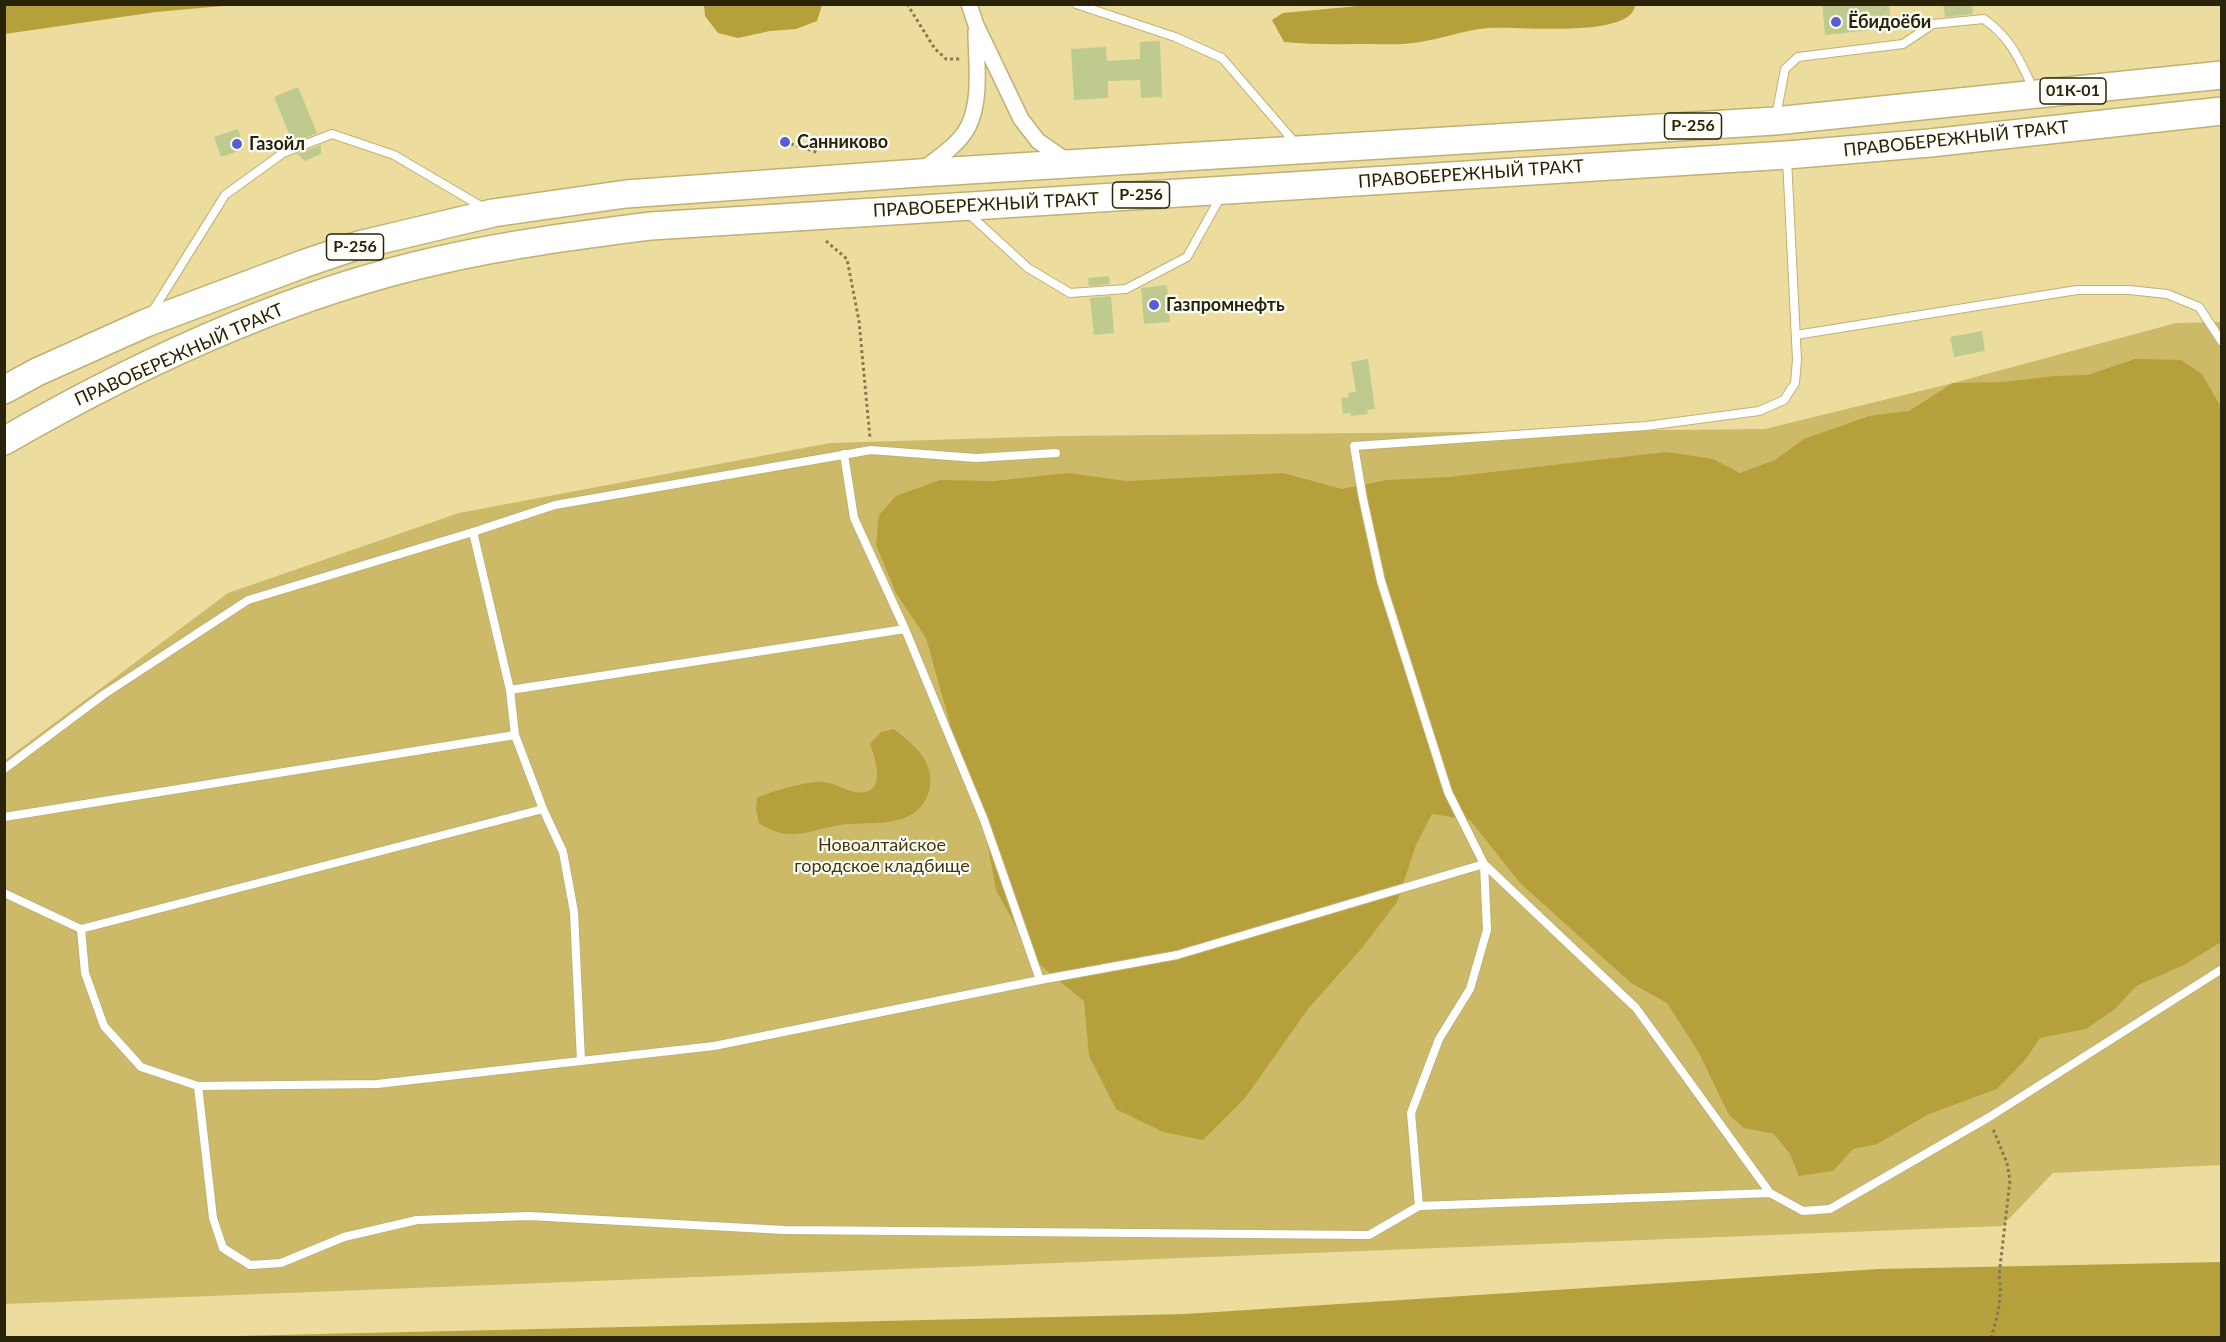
<!DOCTYPE html>
<meta charset="utf-8">
<style>
body{margin:0}
#map{position:relative;width:2226px;height:1342px;overflow:hidden;background:#ecdd9f;font-family:Lato,sans-serif}
canvas{display:block}
.frame{position:absolute;inset:0;border:6px solid #282309;pointer-events:none}
</style>
<div id="map">
<canvas width="2226" height="1342"></canvas>
<div class="frame"></div>
</div>
<script>
const c = document.querySelector('canvas').getContext('2d');
c.lineJoin = 'round';
function paint(path, color) {
  c.fillStyle = color;
  c.fill(path, 'evenodd');
}
function strokePath(path, color, width, dash) {
  c.strokeStyle = color;
  c.lineWidth = width;
  c.lineCap = dash ? 'butt' : 'round';
  c.setLineDash(dash || []);
  c.stroke(path);
}
function drawText(font, color, halo, rows, align = 'center') {
  c.font = font + ' Lato,sans-serif';
  c.lineWidth = 4.5;
  c.setLineDash([]);
  c.textBaseline = 'middle';
  c.strokeStyle = halo;
  c.fillStyle = color;
  for (const [text, x, y, turn = 0] of rows) {
    c.save();
    c.translate(x, y);
    c.rotate((+turn || 0) * Math.PI / 180);
    c.textAlign = isNaN(turn) ? turn : align;
    if (halo) c.strokeText(text, 0, 0);
    c.fillText(text, 0, 0);
    c.restore();
  }
}
paint(new Path2D(`
 M 2221,322 L 2221,1165 L 2053,1173 L 2002,1226 L 5,1304 L 5,760 L 228,593 L 459,513 L 830,443 L 1063,436 L 1765,429 L 1953,383 L 2176,323 Z`), '#ccba69');
paint(new Path2D(`
 M 4,5 L 5,4 L 234,5 L 156,12 L 5,34 Z
 M 704,5 L 704,4 L 822,5 L 817,21 L 796,29 L 770,31 L 738,38 L 718,33 L 705,16 Z
 M 1369,5 L 1369,4 L 1635,5 C 1633,39 1514,26 1489,28 C 1463,30 1439,40 1413,43 C 1400,45 1385,44 1372,44 C 1342,44 1313,45 1284,42 L 1272,20 L 1283,13 Z
 M 2135,359 L 2181,360 L 2202,374 L 2221,407 L 2221,942 L 2184,965 L 2136,986 L 2115,1009 L 2086,1029 L 2040,1038 L 2025,1060 L 1997,1089 L 1929,1114 L 1877,1144 L 1853,1149 L 1833,1171 L 1799,1176 L 1790,1154 L 1774,1134 L 1744,1128 L 1729,1115 L 1699,1053 L 1667,1003 L 1631,983 L 1520,883 L 1470,820 L 1432,814 L 1416,845 L 1397,902 L 1362,948 L 1308,1009 L 1245,1098 L 1203,1140 L 1163,1132 L 1116,1109 L 1089,1056 L 1084,1001 L 1035,961 L 996,890 L 982,812 L 967,777 L 947,745 L 950,723 L 926,638 L 896,593 L 876,545 L 879,515 L 896,496 L 940,480 L 994,481 L 1068,473 L 1127,481 L 1283,473 L 1342,489 L 1387,480 L 1449,477 L 1666,452 L 1713,459 L 1740,473 L 1775,460 L 1804,439 L 1869,416 L 1909,411 L 1953,383 L 2004,382 L 2054,376 L 2088,375 Z
 M 894,729 C 906,739 923,751 928,767 C 936,791 923,814 898,820 C 882,824 864,823 848,824 C 813,827 793,846 759,823 L 756,810 L 757,798 C 769,792 811,780 824,782 C 835,783 844,790 855,792 C 888,797 876,760 870,744 L 881,732 Z
 M 2221,1262 L 2221,1338 L 193,1337 L 1185,1314 L 1879,1269 Z`), '#b6a03b');
paint(new Path2D(`
 M 1822,4 L 1889,4 L 1891,28 L 1825,35 Z
 M 1943,4 L 1972,4 L 1973,14 L 1945,17 Z
 M 1160,41 L 1162,97 L 1141,98 L 1140,80 L 1108,81 L 1108,98 L 1074,100 L 1071,49 L 1106,47 L 1107,61 L 1140,59 L 1140,42 Z
 M 298,87 L 317,133 L 293,143 L 274,97 Z
 M 238,129 L 244,149 L 221,157 L 214,137 Z
 M 321,145 L 321,154 L 305,161 L 297,154 Z
 M 1109,276 L 1110,284 L 1089,286 L 1088,278 Z
 M 1167,285 L 1170,322 L 1144,324 L 1141,288 Z
 M 1111,296 L 1114,333 L 1094,335 L 1090,298 Z
 M 1982,331 L 1985,351 L 1954,357 L 1950,337 Z
 M 1368,359 L 1375,409 L 1367,410 L 1368,414 L 1351,416 L 1351,413 L 1343,414 L 1341,398 L 1349,397 L 1348,393 L 1356,392 L 1351,362 Z`), '#bfcb8e');
const lane = new Path2D(`
 M 1076,4 L 1175,37 L 1222,58 L 1297,145
 M 1776,116 L 1785,69 L 1798,57 L 1903,44 L 1933,24 L 1984,19 C 2013,40 2019,60 2034,90
 M 1787,159 L 1797,360 L 1795,383 L 1784,400 L 1759,411 L 1646,426 L 1354,446 L 1363,499 L 1381,581 L 1448,792 L 1484,864 L 1636,1008 L 1770,1193 L 1803,1211 L 1830,1209 L 1991,1116 L 2222,969
 M 969,214 L 1028,268 L 1070,293 L 1126,289 L 1187,257 L 1221,196
 M 152,312 L 225,195 L 283,153 L 332,134 L 394,155 L 484,208
 M 1796,335 L 2077,290 L 2129,290 L 2167,294 L 2199,307 L 2222,342
 M 844,454 L 854,518 L 905,629 L 984,820 L 1040,980
 M 473,532 L 510,690 L 515,735 L 543,809 L 563,852 L 574,912 L 581,1061
 M 510,690 L 905,629
 M 4,769 L 103,695 L 248,600 L 473,532 L 555,505 L 871,450 L 976,458 L 1056,453
 M 4,817 L 515,735
 M 4,893 L 81,929 L 85,973 L 104,1026 L 141,1067 L 198,1086 L 377,1084 L 714,1046 L 1040,980 L 1177,955 L 1484,864 L 1487,930 L 1470,989 L 1439,1039 L 1411,1113 L 1419,1206 L 1369,1235 L 784,1230 L 529,1216 L 417,1220 L 344,1237 L 281,1263 L 250,1265 L 223,1248 L 213,1218 L 198,1086
 M 81,929 L 543,809
 M 1419,1206 L 1770,1193`);
const street = new Path2D(`
 M 969,4 L 976,25 L 1021,119 L 1038,141 L 1067,161
 M 921,171 C 937,158 958,146 968,127 C 982,100 976,61 976,31`);
const highway = new Path2D(`
 M 4,390 L 37,372 L 146,323 L 303,264 L 359,245 L 493,213 L 626,194 L 919,173 L 1775,121 L 2222,75
 M 4,441 C 139,363 287,294 440,260 C 510,244 581,235 651,226 L 1787,155 L 1930,143 L 2222,111`);
strokePath(lane, '#bfb174', 10);
strokePath(street, '#bfb174', 18);
strokePath(highway, '#bfb174', 30);
strokePath(new Path2D(`
 M 907,4 L 935,49 L 946,59 L 961,59
 M 785,142 L 819,153
 M 826,241 L 847,259 L 859,321 L 870,438
 M 1991,1338 C 1997,1318 2003,1296 1999,1276 L 2010,1180 L 2007,1163 L 1993,1129`), '#847a4f', 3, [3, 3]);
strokePath(lane, '#fff', 8);
strokePath(street, '#fff', 15);
strokePath(highway, '#fff', 27);
for (const [x, y, r, color] of [
 [1836,22,6,"#585dd4"],
 [785,142,6,"#585dd4"],
 [237,144,6,"#585dd4"],
 [1154,305,6,"#585dd4"]
]) {
  const dot = new Path2D();
  dot.arc(x, y, r, 0, 2 * Math.PI);
  c.fillStyle = color;
  c.fill(dot);
  strokePath(dot, '#fffef8', 2);
}
for (const [x, y, w] of [
 [2073,91,66],
 [1693,126,57],
 [1141,195,57],
 [355,247,57]
]) {
  const box = new Path2D();
  box.roundRect(x - w / 2, y - 13, w, 26, 4.5);
  c.fillStyle = '#fffef8';
  c.fill(box);
  strokePath(box, '#282309', 1.5);
}
drawText('bold 16px', '#282309', null, [
 ["01К-01",2073,91],
 ["Р-256",1693,126],
 ["Р-256",1141,195],
 ["Р-256",355,247]
]);
drawText('bold 18px', '#282309', '#fffef8', [
 ["Ёбидоёби",1848,22],
 ["Санниково",797,142],
 ["Газойл",249,144],
 ["Газпромнефть",1166,305]
], 'left');
drawText('18px', '#282309', '#fffef8', [
 ["ПРАВОБЕРЕЖНЫЙ ТРАКТ",1956,139,-6],
 ["ПРАВОБЕРЕЖНЫЙ ТРАКТ",1471,174,-4],
 ["ПРАВОБЕРЕЖНЫЙ ТРАКТ",986,205,-3],
 ["ПРАВОБЕРЕЖНЫЙ ТРАКТ",179,355,-24]
]);
drawText('18px', '#40370c', '#fffef8', [
 ["Новоалтайское",882,845],
 ["городское кладбище",882,866]
]);
</script>
